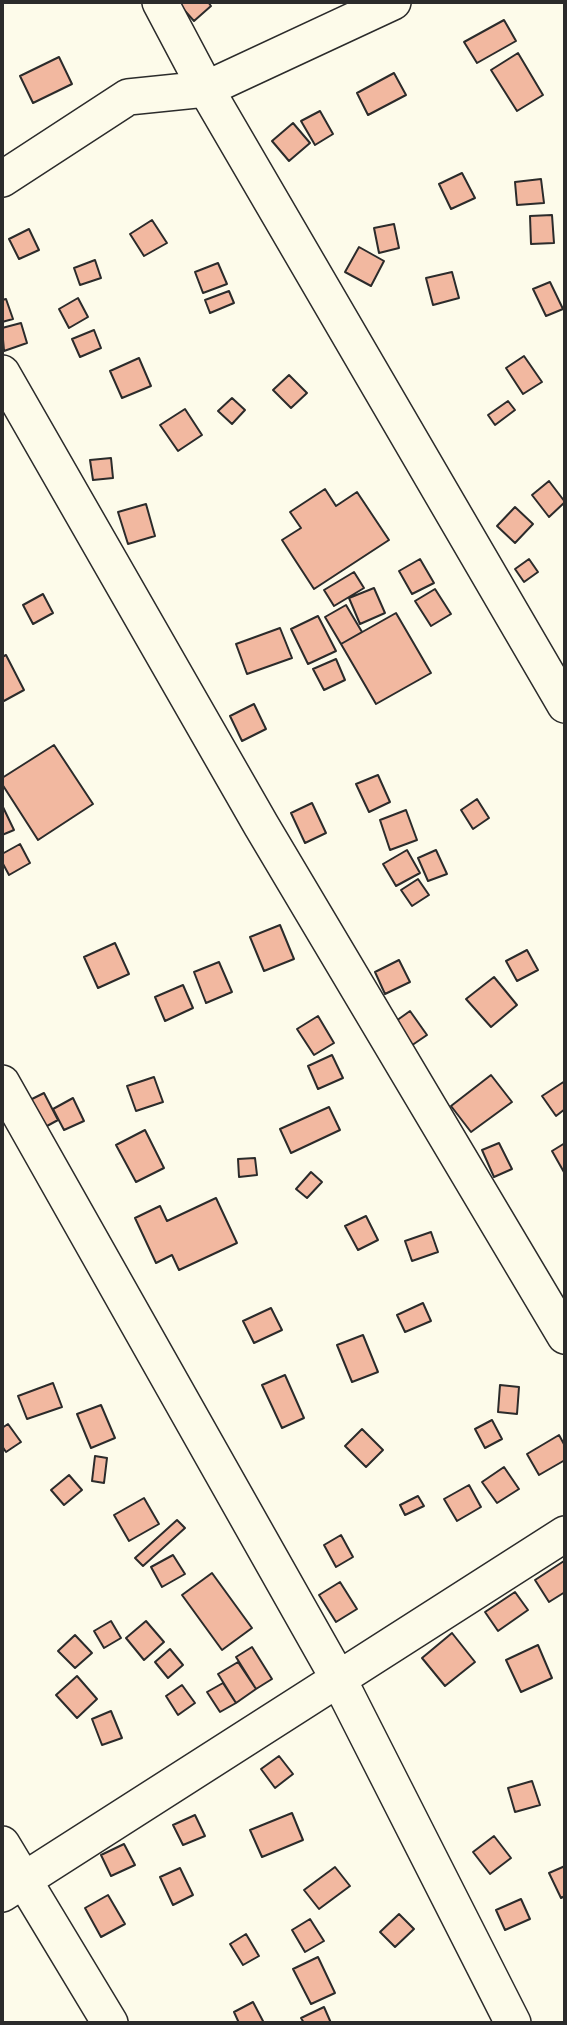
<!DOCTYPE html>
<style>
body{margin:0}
#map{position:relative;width:567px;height:2025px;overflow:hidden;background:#fdfbea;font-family:Roboto,sans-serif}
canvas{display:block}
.frame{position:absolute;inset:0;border:4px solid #2b2b2b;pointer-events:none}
</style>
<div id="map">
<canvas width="567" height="2025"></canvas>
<div class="frame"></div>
</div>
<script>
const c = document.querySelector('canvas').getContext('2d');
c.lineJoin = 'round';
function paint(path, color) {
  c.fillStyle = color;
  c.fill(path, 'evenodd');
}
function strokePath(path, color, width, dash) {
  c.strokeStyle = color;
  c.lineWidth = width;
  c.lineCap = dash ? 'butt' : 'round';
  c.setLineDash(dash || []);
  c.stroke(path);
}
const building = new Path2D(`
 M 177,2 L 208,2 L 211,6 L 194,21 Z
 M 504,20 L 516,41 L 477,63 L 464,42 Z
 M 518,53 L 543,95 L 517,111 L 491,70 Z
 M 59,57 L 72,84 L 33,103 L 20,76 Z
 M 394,73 L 406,95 L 368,115 L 357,93 Z
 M 320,111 L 333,134 L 315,145 L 301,121 Z
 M 293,123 L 310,143 L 289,161 L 272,141 Z
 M 462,173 L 475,198 L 451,209 L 439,184 Z
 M 541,179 L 544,203 L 517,205 L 515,182 Z
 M 552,215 L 554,243 L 531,244 L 530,216 Z
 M 152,220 L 167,243 L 144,256 L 130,234 Z
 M 394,224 L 399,248 L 379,253 L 374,228 Z
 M 29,229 L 39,250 L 19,259 L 9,239 Z
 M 359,247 L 384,261 L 371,286 L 345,272 Z
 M 95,260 L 101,278 L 80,285 L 74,268 Z
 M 218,263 L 227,284 L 203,293 L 195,272 Z
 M 452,272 L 459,298 L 433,305 L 426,278 Z
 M 550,282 L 563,309 L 546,316 L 533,289 Z
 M 229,291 L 234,303 L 210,313 L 205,300 Z
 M 78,298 L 88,317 L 69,328 L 59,309 Z
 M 6,299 L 13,319 L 2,322 L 2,300 Z
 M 21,323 L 27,343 L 4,351 L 2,328 Z
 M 94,330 L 101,348 L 80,357 L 72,339 Z
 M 524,356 L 542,382 L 523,394 L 506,368 Z
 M 139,358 L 151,386 L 122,398 L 110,371 Z
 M 289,375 L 307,393 L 291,408 L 273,390 Z
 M 232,398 L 245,410 L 232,424 L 218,411 Z
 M 508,401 L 515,410 L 495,425 L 488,415 Z
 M 185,409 L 202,435 L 178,451 L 160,425 Z
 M 111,458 L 113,478 L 93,480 L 90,460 Z
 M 549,481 L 565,502 L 549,517 L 532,495 Z
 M 325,489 L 336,506 L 357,492 L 389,540 L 314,589 L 282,540 L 301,528 L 290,512 Z
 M 146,504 L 155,536 L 128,544 L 118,512 Z
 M 515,507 L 533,524 L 515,543 L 497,526 Z
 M 420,559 L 434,583 L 412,594 L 399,571 Z
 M 529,559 L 538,572 L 524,582 L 515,569 Z
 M 354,572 L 364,588 L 334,606 L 324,590 Z
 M 374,588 L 385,613 L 360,624 L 349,598 Z
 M 435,589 L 451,614 L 431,626 L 415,601 Z
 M 43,594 L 53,613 L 33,624 L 23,605 Z
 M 346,605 L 362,632 L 341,644 L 325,617 Z
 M 396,613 L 431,673 L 376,704 L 341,644 Z
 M 318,616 L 336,651 L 308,664 L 291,629 Z
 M 280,628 L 292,658 L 247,674 L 236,644 Z
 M 6,655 L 24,690 L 2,702 L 2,657 Z
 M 336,659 L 345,680 L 324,690 L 313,669 Z
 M 254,704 L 266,729 L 242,741 L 230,716 Z
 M 54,745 L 93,804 L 38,840 L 2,784 L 2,778 Z
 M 378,775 L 390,802 L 369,812 L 356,784 Z
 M 477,799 L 489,818 L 473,829 L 461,810 Z
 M 312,803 L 326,833 L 305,843 L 291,813 Z
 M 2,805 L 14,830 L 2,835 Z
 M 406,810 L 417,840 L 390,850 L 380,820 Z
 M 20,844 L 30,863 L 9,875 L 2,862 L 2,854 Z
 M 407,850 L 420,873 L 396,886 L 383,864 Z
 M 436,850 L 447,874 L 428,881 L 418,858 Z
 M 418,879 L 429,895 L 412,906 L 401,890 Z
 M 280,925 L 294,959 L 264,971 L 250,937 Z
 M 115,943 L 129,974 L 98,988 L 84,957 Z
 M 527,950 L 538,970 L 517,981 L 506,961 Z
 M 399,960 L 410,982 L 385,994 L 375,972 Z
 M 219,962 L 232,992 L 206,1003 L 194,972 Z
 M 494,977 L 517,1005 L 491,1027 L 466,999 Z
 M 183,985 L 193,1008 L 165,1021 L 155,997 Z
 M 410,1011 L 427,1035 L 405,1050 L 389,1026 Z
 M 318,1016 L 334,1043 L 314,1055 L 297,1029 Z
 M 332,1055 L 343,1078 L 318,1089 L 308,1066 Z
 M 491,1075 L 512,1102 L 471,1132 L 451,1106 Z
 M 154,1077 L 163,1102 L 136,1111 L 127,1086 Z
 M 565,1081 L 565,1109 L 556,1116 L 542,1096 Z
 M 44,1093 L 58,1120 L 36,1132 L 22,1104 Z
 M 73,1098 L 84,1121 L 64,1130 L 53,1109 Z
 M 329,1107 L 340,1130 L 291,1153 L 280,1129 Z
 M 145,1130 L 164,1168 L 136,1182 L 116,1145 Z
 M 499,1143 L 512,1169 L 494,1177 L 482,1150 Z
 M 565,1143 L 565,1174 L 552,1151 Z
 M 255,1158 L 257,1175 L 239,1177 L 238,1159 Z
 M 311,1172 L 322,1182 L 307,1198 L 296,1189 Z
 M 216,1198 L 237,1243 L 179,1270 L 172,1255 L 156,1263 L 135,1218 L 160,1206 L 167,1221 Z
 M 366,1216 L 378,1240 L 358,1250 L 345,1226 Z
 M 431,1232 L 438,1252 L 412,1261 L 405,1241 Z
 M 423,1303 L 431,1321 L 405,1332 L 397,1315 Z
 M 271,1308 L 282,1330 L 254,1343 L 243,1321 Z
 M 363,1335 L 378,1372 L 352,1382 L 337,1345 Z
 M 285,1375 L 304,1418 L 282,1428 L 262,1385 Z
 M 53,1383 L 62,1407 L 27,1419 L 18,1396 Z
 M 500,1385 L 519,1387 L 517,1414 L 498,1412 Z
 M 101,1405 L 115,1438 L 91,1448 L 77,1414 Z
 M 492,1420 L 502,1439 L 485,1448 L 475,1429 Z
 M 8,1424 L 21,1442 L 6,1452 L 2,1446 L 2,1428 Z
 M 362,1429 L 383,1450 L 366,1467 L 345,1446 Z
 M 559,1435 L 565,1446 L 565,1460 L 539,1475 L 527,1454 Z
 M 95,1456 L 107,1458 L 104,1483 L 92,1481 Z
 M 504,1467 L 519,1489 L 497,1503 L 482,1482 Z
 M 69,1475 L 82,1490 L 64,1505 L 51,1490 Z
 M 469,1485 L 481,1507 L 457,1521 L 444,1499 Z
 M 418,1496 L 424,1506 L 405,1515 L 400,1505 Z
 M 144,1498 L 159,1524 L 129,1541 L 114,1515 Z
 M 177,1520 L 185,1528 L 143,1566 L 135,1558 Z
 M 341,1535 L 353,1557 L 336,1567 L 324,1545 Z
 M 173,1555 L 185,1574 L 162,1587 L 151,1567 Z
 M 564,1561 L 565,1592 L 549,1602 L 535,1580 Z
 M 212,1573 L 252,1628 L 222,1650 L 182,1595 Z
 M 340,1582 L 357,1609 L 336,1622 L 319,1595 Z
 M 515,1592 L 528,1610 L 498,1631 L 485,1612 Z
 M 111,1621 L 121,1638 L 104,1648 L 94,1631 Z
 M 146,1621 L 164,1642 L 144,1660 L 126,1638 Z
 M 452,1633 L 475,1662 L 445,1686 L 422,1658 Z
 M 75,1635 L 92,1653 L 75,1668 L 58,1651 Z
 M 538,1645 L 552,1678 L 521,1692 L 506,1660 Z
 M 252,1647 L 272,1679 L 256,1689 L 236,1657 Z
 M 170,1649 L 183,1665 L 168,1678 L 155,1662 Z
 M 238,1662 L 256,1689 L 236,1703 L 218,1674 Z
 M 77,1676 L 97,1699 L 77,1718 L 56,1695 Z
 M 223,1683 L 236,1703 L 220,1712 L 207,1692 Z
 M 182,1685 L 195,1703 L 178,1715 L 166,1696 Z
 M 111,1711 L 122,1738 L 102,1745 L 92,1719 Z
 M 279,1756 L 293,1774 L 275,1788 L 261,1769 Z
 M 532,1781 L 540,1805 L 515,1812 L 508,1788 Z
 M 292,1813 L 303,1840 L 262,1857 L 250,1830 Z
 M 195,1815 L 205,1836 L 183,1845 L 173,1825 Z
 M 494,1836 L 511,1858 L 490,1874 L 473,1852 Z
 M 124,1844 L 135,1865 L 111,1876 L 101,1855 Z
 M 565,1866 L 565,1896 L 561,1898 L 549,1873 Z
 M 335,1867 L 350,1886 L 319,1909 L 304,1890 Z
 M 180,1868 L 193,1895 L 173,1905 L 160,1877 Z
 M 108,1895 L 125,1924 L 101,1937 L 85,1908 Z
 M 521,1899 L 530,1919 L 505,1930 L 496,1910 Z
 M 399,1914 L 414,1929 L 395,1947 L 380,1932 Z
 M 310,1919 L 324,1941 L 305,1952 L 292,1930 Z
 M 246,1934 L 259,1956 L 243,1965 L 230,1944 Z
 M 318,1957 L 335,1993 L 311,2004 L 293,1969 Z
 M 253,2002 L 264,2023 L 239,2023 L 234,2012 Z
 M 324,2007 L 331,2023 L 304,2023 L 301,2018 Z`);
paint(building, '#f2b8a0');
strokePath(building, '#2b2b2b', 2);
const street = new Path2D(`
 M 160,2 L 206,89 L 565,705
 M 2,179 L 128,97 L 206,89 L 393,2
 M 2,373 L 261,825 L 565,1336
 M 2,1083 L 338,1678 L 513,2023
 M 2,1844 L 110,2023
 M 2,1894 L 565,1534`);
strokePath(street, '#2b2b2b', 38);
strokePath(street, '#fdfbea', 35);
</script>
